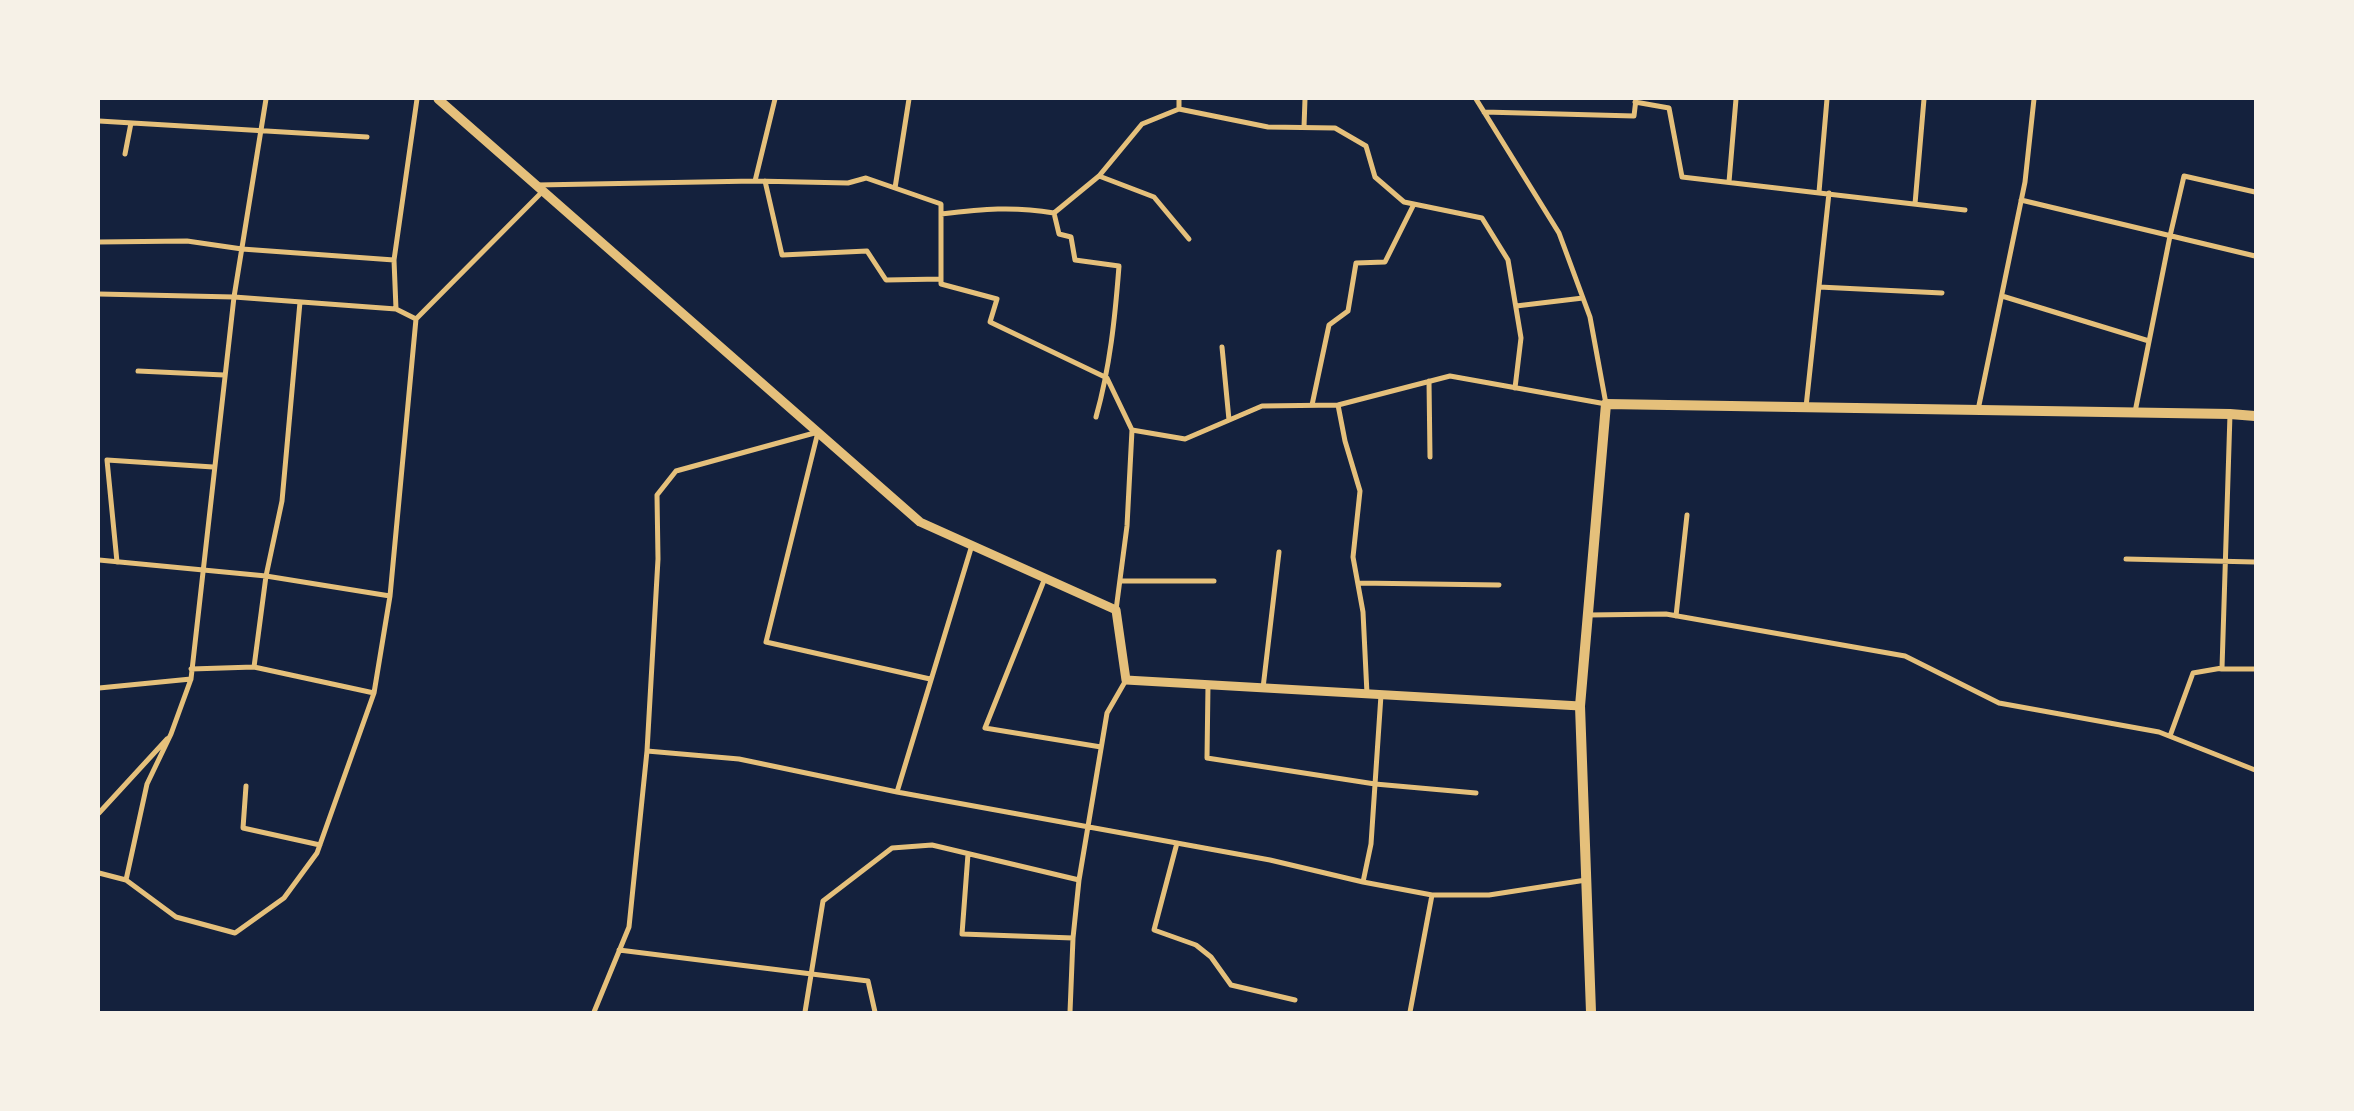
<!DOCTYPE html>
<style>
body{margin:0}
#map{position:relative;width:2354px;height:1111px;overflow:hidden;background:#14213d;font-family:"Fira Sans",sans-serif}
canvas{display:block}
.frame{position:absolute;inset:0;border:100px solid #f6f1e7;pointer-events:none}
</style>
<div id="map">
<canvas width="2354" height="1111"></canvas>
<div class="frame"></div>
</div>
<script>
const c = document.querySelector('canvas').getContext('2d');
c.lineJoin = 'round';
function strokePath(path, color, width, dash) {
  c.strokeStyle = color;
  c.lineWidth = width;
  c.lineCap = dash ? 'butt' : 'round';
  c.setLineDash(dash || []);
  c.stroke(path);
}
strokePath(new Path2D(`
 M 1179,99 L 1179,109 L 1268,127 L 1335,128 L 1366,146 L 1375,177 L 1404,202 L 1482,218 L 1508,260 L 1521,338 L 1515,388
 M 1635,102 L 1669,108 L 1682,177 L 1965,210
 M 1484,112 L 1634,116 L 1636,99
 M 99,121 L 367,137
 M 1304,127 L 1305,99
 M 125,154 L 131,123
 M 1099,176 L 1154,197 L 1189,239
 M 755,181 L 848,183 L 866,178 L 941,204 L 941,284 L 997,299 L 990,322 L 1107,378 L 1132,430 L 1127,526 L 1116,610
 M 765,181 L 782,255 L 867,251 L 886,280 L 941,279
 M 1729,182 L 1736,99
 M 537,185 L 755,181 L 775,99
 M 895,188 L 909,99
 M 1819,192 L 1827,99
 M 2021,200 L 2255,256
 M 1915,204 L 1924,99
 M 941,214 C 983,209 1013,206 1054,213
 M 99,242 L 187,241 L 242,249 L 394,260 L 417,99
 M 394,260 L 396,309 L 416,319
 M 1819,287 L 1942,293
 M 99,294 L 234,297 L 396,309
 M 2002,296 L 2149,341
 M 1516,306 L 1583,298
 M 1222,347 L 1229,420
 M 138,371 L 224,375
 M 1429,381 L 1430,457
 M 1312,405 L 1329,325 L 1348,311 L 1356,263 L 1385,262 L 1414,204
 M 1338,405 L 1345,441 L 1360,491 L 1353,557 L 1363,612 L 1367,694
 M 1806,407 L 1829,193
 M 1978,410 L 2025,182 L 2034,99
 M 2135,412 L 2170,236 L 2184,176 L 2255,192
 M 1096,417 C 1110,367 1115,318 1119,266 L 1075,260 L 1071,237 L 1059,234 L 1054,213 L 1099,176 L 1142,124 L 1179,109
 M 1132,430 L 1185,439 L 1262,406 L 1338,405 L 1450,376 L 1606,404 L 1590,317 L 1559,233 L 1476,99
 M 972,545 L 897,792 L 1270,860 L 1363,882 L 1371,844 L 1381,695
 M 2126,559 L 2255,562
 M 99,560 L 266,576 L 390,596 L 416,319 L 543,191
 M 117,562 L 107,460 L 213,467
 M 1045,578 L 985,728 L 1101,747
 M 1120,581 L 1214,581
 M 1358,583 L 1499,585
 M 1588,615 L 1666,614 L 1905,656 L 1999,703 L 2159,732 L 2255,770
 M 1676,616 L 1687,515
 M 254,667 L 374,693 L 390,596
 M 191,669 L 254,667 L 266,576 L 282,501 L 300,302
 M 2221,669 L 2255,669
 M 1208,685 L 1207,758 L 1375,784 L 1476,793
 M 99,688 L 191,679
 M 1263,688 L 1279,552
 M 2170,736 L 2193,673 L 2222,668 L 2230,414
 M 246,786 L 243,828 L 320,845
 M 897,792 L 739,759 L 647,751 L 658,559 L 657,495 L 676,471 L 818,432 L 766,642 L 930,679
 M 99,813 L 167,739
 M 1177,843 L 1154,930 L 1196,945 L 1211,957 L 1231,985 L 1295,1000
 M 968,854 L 962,934 L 1073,938
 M 99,873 L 126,880 L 147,784 L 171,734 L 191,679 L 234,297 L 266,99
 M 126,880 L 176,917 L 235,933 L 284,898 L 317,853 L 374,693
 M 1363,882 L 1432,895 L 1489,895 L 1586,880
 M 619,950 L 868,981 L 875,1012
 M 594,1012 L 629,927 L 647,751
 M 805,1012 L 823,901 L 892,848 L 932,845 L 1079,880
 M 1070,1012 L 1073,938 L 1079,880 L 1107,713 L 1126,680
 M 1410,1012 L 1432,895`), '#e5c07b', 5);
strokePath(new Path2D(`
 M 438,99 L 920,522 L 1116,610 L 1126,680 L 1580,706`), '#e5c07b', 9);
strokePath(new Path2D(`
 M 1591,1012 L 1580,706 L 1606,404 L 2230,414 L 2255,416`), '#e5c07b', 10);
</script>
